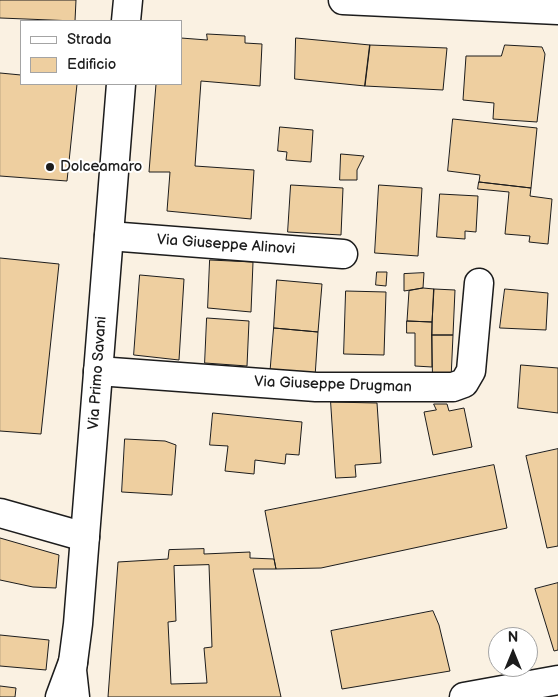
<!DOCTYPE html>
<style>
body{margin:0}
#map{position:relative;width:558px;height:697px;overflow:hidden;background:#faf1e2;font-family:"Balsamiq Sans",sans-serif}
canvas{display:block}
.legend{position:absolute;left:20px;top:20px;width:162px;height:65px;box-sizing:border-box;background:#fff;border:1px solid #a4a4a4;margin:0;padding:6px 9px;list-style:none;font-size:15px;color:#1c1c1c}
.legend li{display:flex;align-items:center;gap:10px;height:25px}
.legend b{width:25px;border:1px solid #a4a4a4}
.north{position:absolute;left:488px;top:627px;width:50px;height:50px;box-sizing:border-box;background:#fff;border:1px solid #a4a4a4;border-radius:50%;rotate:0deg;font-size:14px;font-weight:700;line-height:20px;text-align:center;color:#1c1c1c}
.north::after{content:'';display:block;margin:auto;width:18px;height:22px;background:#1c1c1c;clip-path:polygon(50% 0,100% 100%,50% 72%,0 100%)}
</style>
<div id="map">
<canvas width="558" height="697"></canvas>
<ul class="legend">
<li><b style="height:6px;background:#fff"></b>Strada</li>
<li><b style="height:14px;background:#eecfa0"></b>Edificio</li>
</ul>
<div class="north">N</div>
</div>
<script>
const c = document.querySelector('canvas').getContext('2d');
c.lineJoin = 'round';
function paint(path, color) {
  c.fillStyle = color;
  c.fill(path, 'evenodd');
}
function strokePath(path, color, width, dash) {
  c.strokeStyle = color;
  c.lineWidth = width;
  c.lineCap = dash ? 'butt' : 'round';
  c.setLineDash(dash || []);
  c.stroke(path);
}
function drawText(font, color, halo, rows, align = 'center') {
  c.font = font + ' "Balsamiq Sans",sans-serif';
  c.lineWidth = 4;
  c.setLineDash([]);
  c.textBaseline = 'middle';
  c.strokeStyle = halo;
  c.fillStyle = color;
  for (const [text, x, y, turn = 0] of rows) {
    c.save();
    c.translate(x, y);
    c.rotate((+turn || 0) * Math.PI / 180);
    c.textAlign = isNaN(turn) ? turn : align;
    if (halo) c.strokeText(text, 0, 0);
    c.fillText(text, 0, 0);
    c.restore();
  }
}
const building = new Path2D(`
 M 0,0 L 76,0 L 75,21 L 0,18 Z
 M 207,34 L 245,36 L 245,43 L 262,44 L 260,86 L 201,81 L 195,166 L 254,170 L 251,219 L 167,211 L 170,172 L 149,172 L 156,84 L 181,84 L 181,38 L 207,40 Z
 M 296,38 L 370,45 L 365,86 L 295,79 Z
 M 370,45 L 447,48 L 443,90 L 365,86 Z
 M 505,45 L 542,47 L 545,54 L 537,122 L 493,119 L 494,103 L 463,100 L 466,56 L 501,56 Z
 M 0,73 L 21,75 L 21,84 L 77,84 L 67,181 L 0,176 Z
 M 453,119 L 537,128 L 531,188 L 479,182 L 480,175 L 448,171 Z
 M 280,127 L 313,130 L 311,162 L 286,160 L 287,152 L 278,151 Z
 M 341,154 L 364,156 L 357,170 L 357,180 L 340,180 Z
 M 479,182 L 531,188 L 530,196 L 552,199 L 548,244 L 529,242 L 530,236 L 505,234 L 509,192 L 478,189 Z
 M 291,185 L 343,188 L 341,235 L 288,232 Z
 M 379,185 L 422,188 L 418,256 L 375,253 Z
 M 440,194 L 478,196 L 476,232 L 465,231 L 465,239 L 437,237 Z
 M 0,258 L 59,264 L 41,434 L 0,431 Z
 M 210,260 L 253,262 L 251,312 L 208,308 Z
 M 377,272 L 387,272 L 386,286 L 376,285 Z
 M 424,273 L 423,288 L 404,291 L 404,274 Z
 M 140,275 L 184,279 L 179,360 L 134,355 Z
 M 277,280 L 322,284 L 318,332 L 274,328 Z
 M 423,288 L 434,289 L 432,322 L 407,321 L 409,291 Z
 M 434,289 L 455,290 L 453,335 L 432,335 Z
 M 505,289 L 548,293 L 546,330 L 500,328 Z
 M 346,291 L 386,292 L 384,355 L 344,354 Z
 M 207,318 L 249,321 L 247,366 L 205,363 Z
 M 407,321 L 432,322 L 432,367 L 415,366 L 415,333 L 407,333 Z
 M 274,328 L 318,332 L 315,377 L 270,376 Z
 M 432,335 L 453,335 L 451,379 L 433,379 Z
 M 521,365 L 558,368 L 558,413 L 518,408 Z
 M 331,402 L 377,403 L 381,463 L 355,465 L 356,477 L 336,478 Z
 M 434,404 L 447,404 L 449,411 L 464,408 L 472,447 L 433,455 L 424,412 L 436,410 Z
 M 213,413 L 302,422 L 299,455 L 286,454 L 285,464 L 255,460 L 254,474 L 225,471 L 228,446 L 210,445 Z
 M 125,439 L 165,441 L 176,445 L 172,495 L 122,492 Z
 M 558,449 L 558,546 L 547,548 L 526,456 Z
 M 494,465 L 507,528 L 321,568 L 276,569 L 265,511 Z
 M 0,538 L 59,555 L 56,588 L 33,587 L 0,580 Z
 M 204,549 L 204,554 L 250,552 L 250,558 L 274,559 L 276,569 L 253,569 L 281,697 L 108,697 L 118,562 L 168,559 L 169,550 ZM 209,565 L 212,647 L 204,648 L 207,683 L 171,684 L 168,622 L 176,621 L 174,566 Z
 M 558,583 L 558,650 L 554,651 L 535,589 Z
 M 433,611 L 439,625 L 450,671 L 342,689 L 331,631 Z
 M 0,635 L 49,640 L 46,670 L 0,666 Z
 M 0,686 L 16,688 L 15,697 L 0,697 Z`);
paint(building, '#eecfa0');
strokePath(building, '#1c1c1c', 1);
const street = new Path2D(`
 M 343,0 L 558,10
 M 109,236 L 343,254
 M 98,371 L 316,387 L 453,387 L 464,383 L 471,371 L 479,283
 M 0,513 L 85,537
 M 60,697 L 73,662`);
const secondary = new Path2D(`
 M 126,21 L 128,0
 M 75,697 L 72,670 L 78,624 L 121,84
 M 464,697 L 558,680`);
strokePath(street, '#1c1c1c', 31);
strokePath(secondary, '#1c1c1c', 31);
strokePath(street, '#fff', 28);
strokePath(secondary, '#fff', 28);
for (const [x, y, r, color] of [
 [50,167,5,"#1c1c1c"]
]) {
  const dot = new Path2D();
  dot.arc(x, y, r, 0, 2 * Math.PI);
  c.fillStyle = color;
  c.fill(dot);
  strokePath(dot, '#fff', 2);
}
drawText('15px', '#1c1c1c', '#fff', [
 ["Dolceamaro",60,167]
], 'left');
drawText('15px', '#1c1c1c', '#fff', [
 ["Via Giuseppe Alinovi",226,245,4],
 ["Via Primo Savani",98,373,-86],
 ["Via Giuseppe Drugman",333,385,2]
]);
</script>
